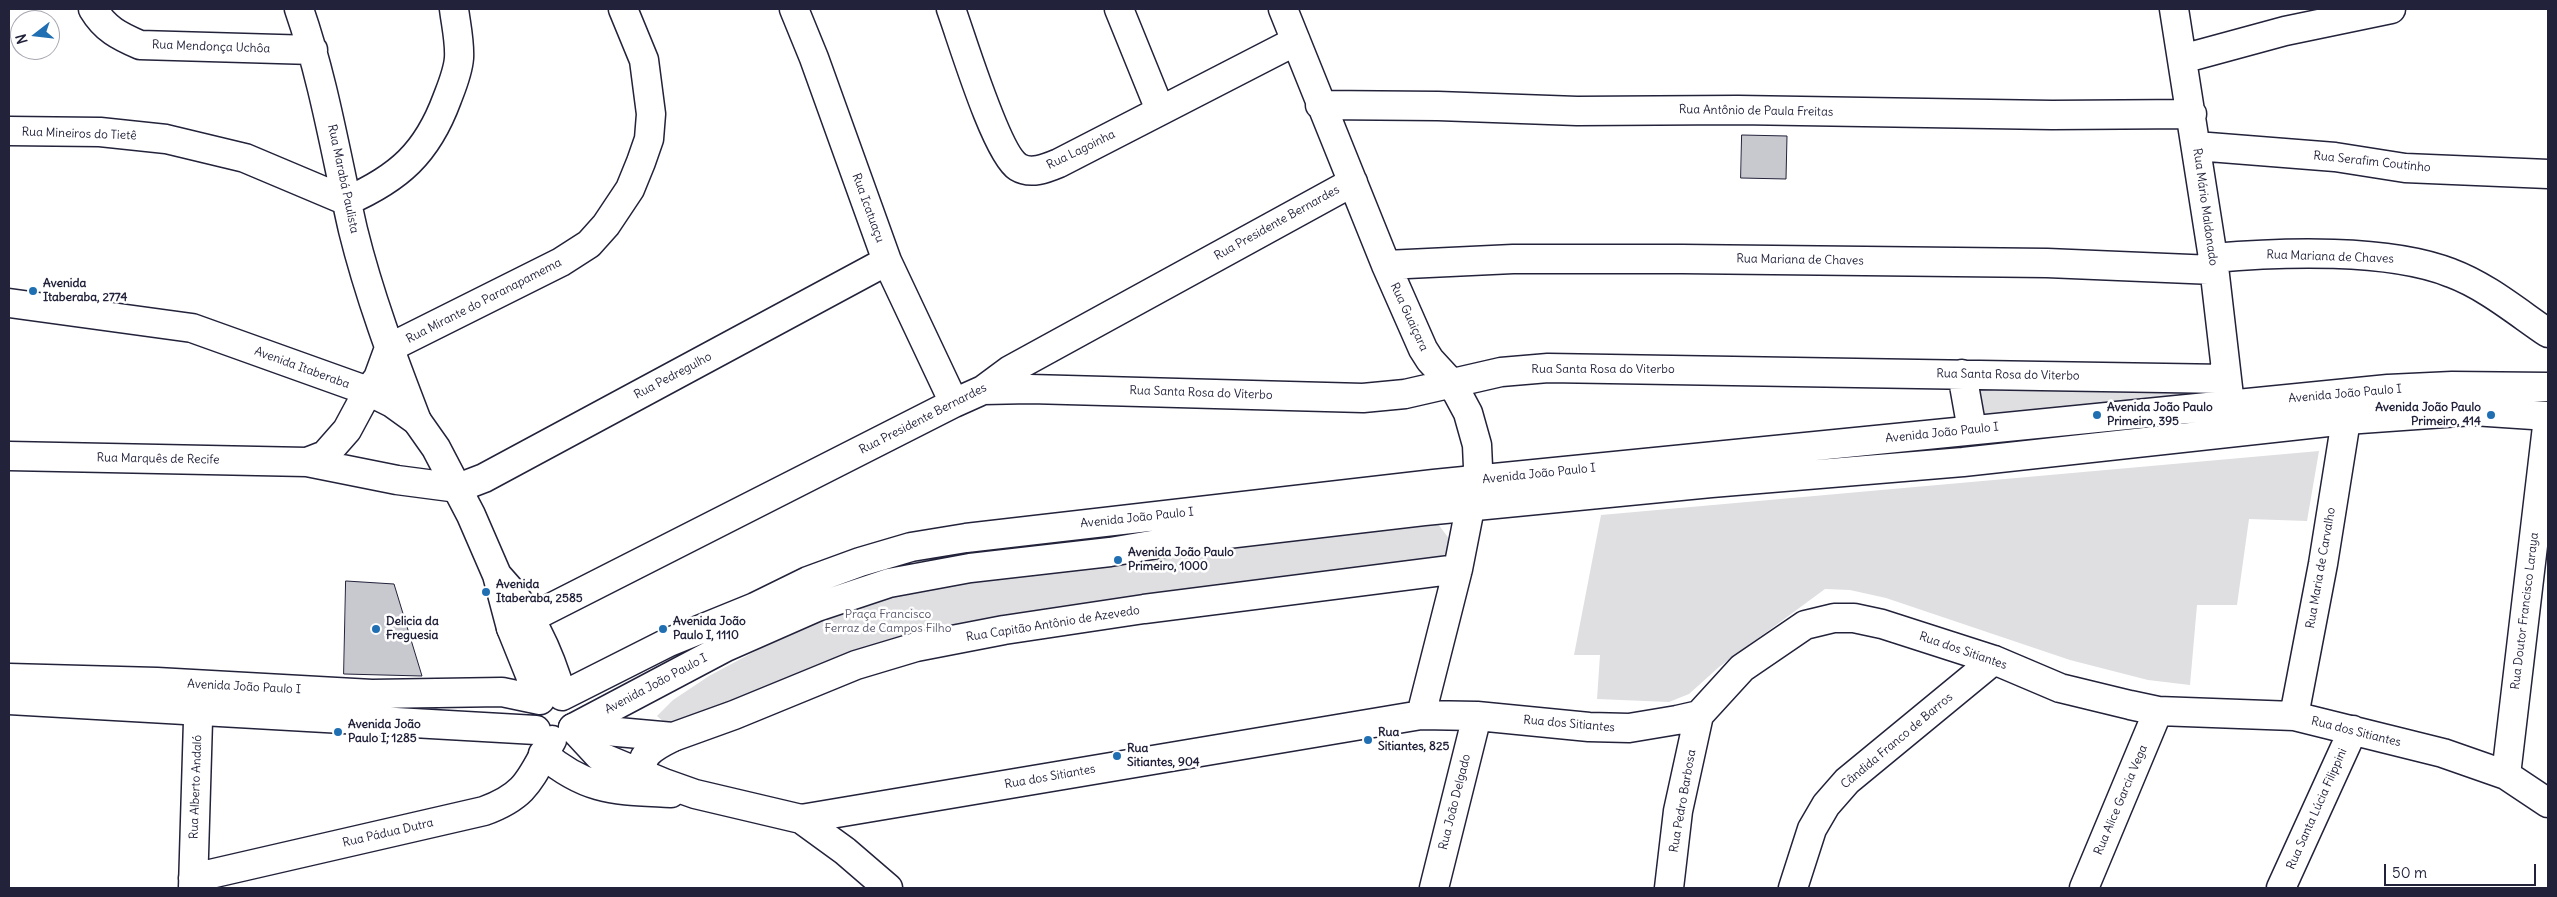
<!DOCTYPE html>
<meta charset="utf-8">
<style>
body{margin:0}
#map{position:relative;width:2557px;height:897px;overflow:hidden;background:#fff;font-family:Delius,sans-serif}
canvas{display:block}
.frame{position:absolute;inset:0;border:10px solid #22223b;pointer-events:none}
.north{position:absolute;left:10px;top:10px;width:50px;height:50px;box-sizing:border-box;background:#fff;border:1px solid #a7a7b1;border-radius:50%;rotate:254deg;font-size:14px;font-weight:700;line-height:20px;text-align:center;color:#22223b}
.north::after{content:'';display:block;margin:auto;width:18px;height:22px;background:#1f6fb2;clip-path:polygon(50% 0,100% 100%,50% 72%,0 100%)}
.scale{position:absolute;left:2384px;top:864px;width:152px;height:22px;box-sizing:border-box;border:2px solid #22223b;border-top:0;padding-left:6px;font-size:15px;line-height:18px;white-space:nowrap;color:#22223b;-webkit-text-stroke:4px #fff;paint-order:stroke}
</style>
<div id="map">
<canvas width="2557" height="897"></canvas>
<div class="frame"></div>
<div class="north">N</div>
<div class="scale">50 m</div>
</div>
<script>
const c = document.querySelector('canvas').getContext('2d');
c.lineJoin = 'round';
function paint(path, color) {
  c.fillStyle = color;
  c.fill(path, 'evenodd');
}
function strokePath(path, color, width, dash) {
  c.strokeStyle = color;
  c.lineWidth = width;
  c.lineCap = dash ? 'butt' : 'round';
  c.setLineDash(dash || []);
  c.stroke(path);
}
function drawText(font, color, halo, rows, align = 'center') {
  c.font = font + ' Delius,sans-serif';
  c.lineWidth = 5;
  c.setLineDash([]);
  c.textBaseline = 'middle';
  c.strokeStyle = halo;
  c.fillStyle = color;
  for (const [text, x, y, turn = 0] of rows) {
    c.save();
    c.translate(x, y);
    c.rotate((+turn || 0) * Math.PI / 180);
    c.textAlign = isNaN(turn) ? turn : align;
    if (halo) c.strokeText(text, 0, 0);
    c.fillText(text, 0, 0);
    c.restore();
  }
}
paint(new Path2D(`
 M 1957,380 L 2160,386 L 2230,405 L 1992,428 Z
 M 2319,451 L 2307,521 L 2249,519 L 2237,605 L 2197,605 L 2190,685 L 2148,680 L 2070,660 L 1886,598 L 1850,590 L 1825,589 L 1719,667 L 1689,694 L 1669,702 L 1597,699 L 1600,655 L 1574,655 L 1601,515 Z
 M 1435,520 L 1453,544 L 1448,559 L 1105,607 L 674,731 L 657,716 L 673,700 L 709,676 L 778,639 L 880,597 L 937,584 Z`), '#dfdfe2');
const building = new Path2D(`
 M 1742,135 L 1787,136 L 1786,179 L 1741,178 Z
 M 346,581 L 394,584 L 422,676 L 344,674 Z`);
paint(building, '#c8c8cf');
strokePath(building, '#22223b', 1);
const minor = new Path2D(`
 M 93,9 C 105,29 119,36 140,45 L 313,50
 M 299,9 C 324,81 336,156 353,230 C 369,295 393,359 417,421
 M 794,9 L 814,58 L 887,261 L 954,403
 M 951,9 C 962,39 996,153 1018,167 C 1031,175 1047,168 1059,163 L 1296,41
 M 1119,9 L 1160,110
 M 1283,9 L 1386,265 L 1423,349 L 1430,360 L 1453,385 L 1468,413 L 1477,445 L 1478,467 L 1458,569 L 1421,715
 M 2174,9 L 2213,258 L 2229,396
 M 2182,59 L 2285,31 L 2391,9
 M 1320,105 L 1438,106 L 1577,111 L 1738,110 L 2052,115 L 2192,114
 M 9,131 L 100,132 L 166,139 L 245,158 L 347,201 C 399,178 427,153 447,99 C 452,86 458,72 459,58 C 460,42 456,25 454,9
 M 2196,146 L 2335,157 L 2405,168 L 2548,174
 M 2213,258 C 2281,252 2388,248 2451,273 C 2486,286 2517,312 2548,333
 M 1386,265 L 1513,259 L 1682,259 L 2047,263 L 2214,270
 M 389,348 L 561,262 L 589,244 L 606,225 L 630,189 L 641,162 L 649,139 L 651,114 L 644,60 L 623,9
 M 1962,374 L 1972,430
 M 983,390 L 1030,389 L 1363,398 L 1405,394 L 1501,372 L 1548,368 L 2226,379
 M 9,456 L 307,462 L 397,480 L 458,488 L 484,478 L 887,261
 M 307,462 L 325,455 L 347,430 L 368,391 L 378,378 L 389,348
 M 511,628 L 954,403 L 983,390 L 1010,370 L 1353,182
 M 2294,716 L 2323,564 L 2346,420
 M 573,728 L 673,737 L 734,715 L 856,665 L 916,647 L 1004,630 L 1144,609 L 1458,569
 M 2506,775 L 2548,418
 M 801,819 L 1421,715 L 1477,716 L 1589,727 L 1629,728 L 1677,720 L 1699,715 L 1742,668 L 1805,625 L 1834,618 L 1854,618 L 1882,624 L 1994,660 L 2060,688 L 2130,705 L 2158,711 L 2294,716 L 2443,753 L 2506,775 L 2548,803
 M 193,878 L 484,811 C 528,795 530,778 552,740
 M 193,888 L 199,687
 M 1434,888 L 1477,716
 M 1669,888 L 1678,811 L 1699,715
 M 1793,888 L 1812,829 L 1826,805 L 1847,781 L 1994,660
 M 2084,888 L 2158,711
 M 2281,888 L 2353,730`);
const major = new Path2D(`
 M 9,303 L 192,328 L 368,391 L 392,403 L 417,421 L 436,448 L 471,515 L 497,575 L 511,628 L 540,700
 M 497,575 C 530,610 549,650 562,696 L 669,642 L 755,607 L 808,581 L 860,562 L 911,547 L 966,538 L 1434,484 L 2388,389 L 2452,386 L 2548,387
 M 9,678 L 157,682 L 372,694 L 502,692 L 540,700
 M 9,700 L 536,730
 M 543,754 C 588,792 616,790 671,793
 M 646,775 C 634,755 659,744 673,737
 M 888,888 L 845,851 L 801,819 L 695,794 L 664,783 L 599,756 L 573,728 L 726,647 L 817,607 L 889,583 L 970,568 L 1110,552 L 1193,538 L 1424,511 L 1711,483 L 1963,462 L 2346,420 L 2473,411 L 2548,416`);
strokePath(minor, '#22223b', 31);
strokePath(major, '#22223b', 31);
strokePath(minor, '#fff', 28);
strokePath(major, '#fff', 28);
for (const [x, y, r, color] of [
 [33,291,5,"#1f6fb2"],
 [2097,415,5,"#1f6fb2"],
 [2491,415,5,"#1f6fb2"],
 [1118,560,5,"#1f6fb2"],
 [486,592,5,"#1f6fb2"],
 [376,629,5,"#1f6fb2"],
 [663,629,5,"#1f6fb2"],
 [338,732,5,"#1f6fb2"],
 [1368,740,5,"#1f6fb2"],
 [1117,756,5,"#1f6fb2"]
]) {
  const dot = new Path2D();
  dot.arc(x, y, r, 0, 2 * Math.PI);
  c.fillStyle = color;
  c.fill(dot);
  strokePath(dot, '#fff', 2);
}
drawText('12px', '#22223b', '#fff', [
 ["Rua Mendonça Uchôa",211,47,2],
 ["Rua Antônio de Paula Freitas",1756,111,1],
 ["Rua Mineiros do Tietê",79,134,2],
 ["Rua Lagoinha",1081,150,-26],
 ["Rua Serafim Coutinho",2372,162,6],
 ["Rua Marabá Paulista",343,179,78],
 ["Rua Mário Maldonado",2205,207,82],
 ["Rua Icatuaçu",868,208,70],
 ["Rua Presidente Bernardes",1277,223,-29],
 ["Rua Mariana de Chaves",2330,257,2],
 ["Rua Mariana de Chaves",1800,260,1],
 ["Rua Mirante do Paranapamema",484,301,-27],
 ["Rua Guaiçara",1409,317,65],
 ["Avenida Itaberaba",302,368,20],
 ["Rua Santa Rosa do Viterbo",1603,370],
 ["Rua Santa Rosa do Viterbo",2008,375,1],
 ["Rua Pedregulho",673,376,-28],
 ["Rua Santa Rosa do Viterbo",1201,393,2],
 ["Avenida João Paulo I",2345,394,-5],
 ["Rua Presidente Bernardes",923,419,-27],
 ["Avenida João Paulo I",1942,433,-6],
 ["Rua Marquês de Recife",158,459,1],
 ["Avenida João Paulo I",1539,474,-6],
 ["Avenida João Paulo I",1137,518,-6],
 ["Rua Maria de Carvalho",2321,568,-80],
 ["Rua Doutor Francisco Laraya",2525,611,-83],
 ["Rua Capitão Antônio de Azevedo",1053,624,-9],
 ["Rua dos Sitiantes",1963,651,19],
 ["Avenida João Paulo I",656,684,-28],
 ["Avenida João Paulo I",244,687,3],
 ["Rua dos Sitiantes",1569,724,5],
 ["Rua dos Sitiantes",2356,732,14],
 ["Cândida Franco de Barros",1897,741,-40],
 ["Rua dos Sitiantes",1050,777,-10],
 ["Rua Alberto Andaló",196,787,-88],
 ["Rua Alice Garcia Vega",2121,800,-67],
 ["Rua Pedro Barbosa",1683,801,-80],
 ["Rua João Delgado",1455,802,-76],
 ["Rua Santa Lúcia Filippini",2317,809,-66],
 ["Rua Pádua Dutra",388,833,-13]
]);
drawText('bold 12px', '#22223b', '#fff', [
 ["Avenida",43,284],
 ["Itaberaba, 2774",43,298],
 ["Avenida João Paulo",2107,408],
 ["Primeiro, 395",2107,422],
 ["Avenida João Paulo",2481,408,"right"],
 ["Primeiro, 414",2481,422,"right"],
 ["Avenida João Paulo",1128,553],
 ["Primeiro, 1000",1128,567],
 ["Avenida",496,585],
 ["Itaberaba, 2585",496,599],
 ["Delicia da",386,622],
 ["Freguesia",386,636],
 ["Avenida João",673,622],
 ["Paulo I, 1110",673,636],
 ["Avenida João",348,725],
 ["Paulo I, 1285",348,739],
 ["Rua",1378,733],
 ["Sitiantes, 825",1378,747],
 ["Rua",1127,749],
 ["Sitiantes, 904",1127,763]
], 'left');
drawText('12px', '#5b5b6d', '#fff', [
 ["Praça Francisco",888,615],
 ["Ferraz de Campos Filho",888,629]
]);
</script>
